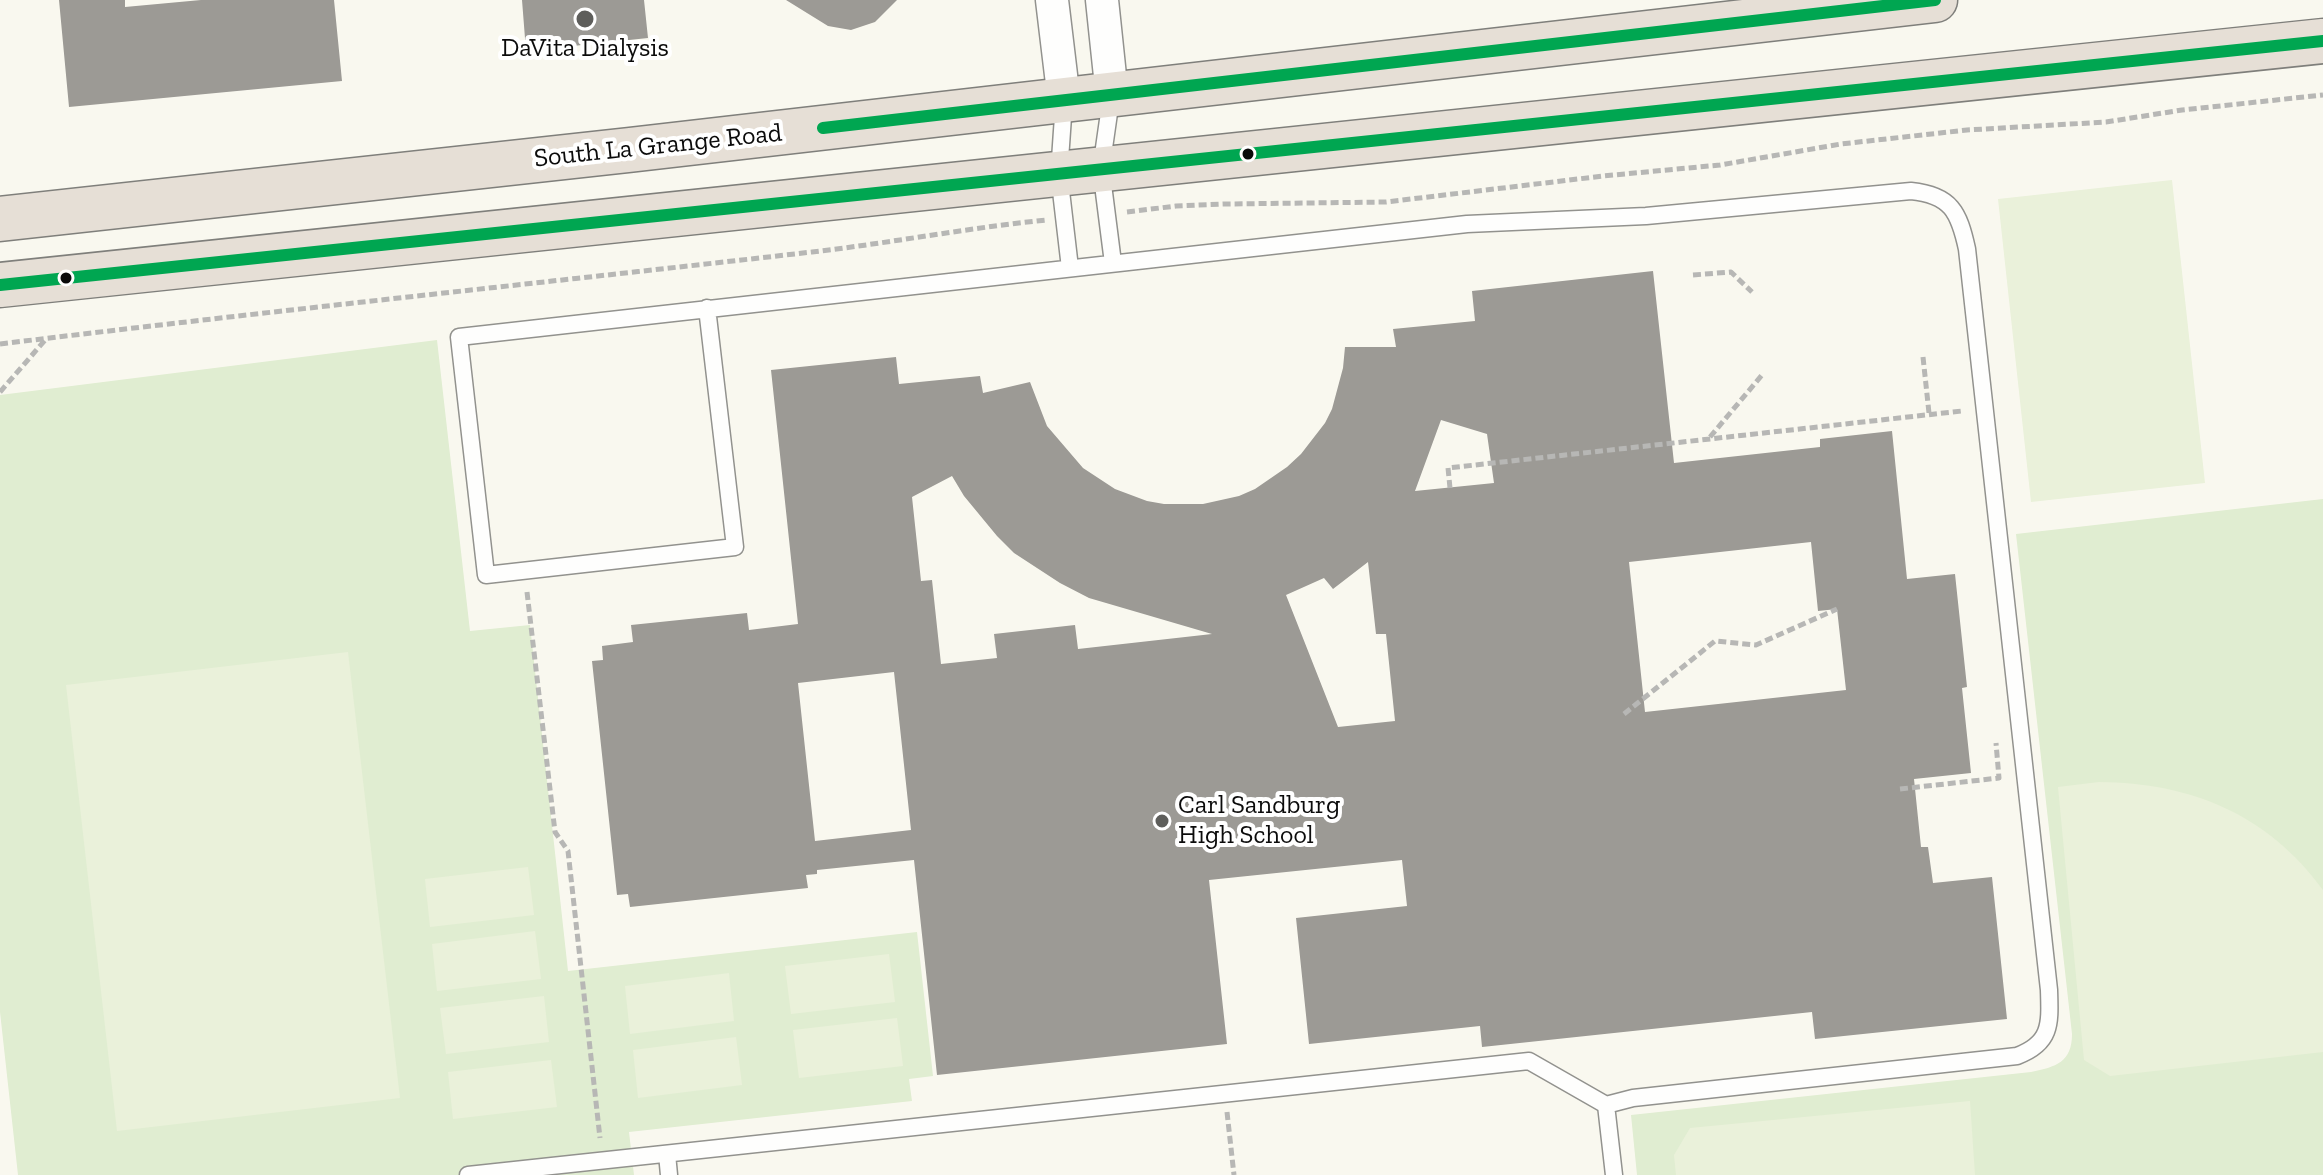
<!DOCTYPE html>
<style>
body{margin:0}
canvas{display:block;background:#f9f8ef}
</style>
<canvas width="2323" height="1175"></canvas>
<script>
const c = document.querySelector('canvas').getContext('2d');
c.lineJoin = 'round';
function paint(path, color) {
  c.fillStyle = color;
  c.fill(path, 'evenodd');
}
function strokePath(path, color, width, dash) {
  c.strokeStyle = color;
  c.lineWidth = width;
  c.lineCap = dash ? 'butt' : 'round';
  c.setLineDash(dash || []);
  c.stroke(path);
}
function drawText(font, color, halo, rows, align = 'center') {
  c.font = font + ' "Zilla Slab",serif';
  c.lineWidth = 8;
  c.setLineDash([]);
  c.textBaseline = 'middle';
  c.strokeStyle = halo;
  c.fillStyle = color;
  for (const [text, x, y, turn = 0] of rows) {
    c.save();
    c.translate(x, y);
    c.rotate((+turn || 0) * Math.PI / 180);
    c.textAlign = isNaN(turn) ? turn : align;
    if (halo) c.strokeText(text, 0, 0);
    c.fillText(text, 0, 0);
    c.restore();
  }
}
paint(new Path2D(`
 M 437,340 L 470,631 L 530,625 L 568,971 L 917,932 L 933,1076 L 909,1079 L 912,1101 L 629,1132 L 634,1175 L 18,1175 L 0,1012 L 0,395 Z
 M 2323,499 L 2323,1175 L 1637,1175 L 1631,1115 L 2031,1072 C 2056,1067 2072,1062 2072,1034 L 2016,534 Z`), '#e0edd1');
paint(new Path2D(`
 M 2172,180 L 2205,483 L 2031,502 L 1998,199 Z
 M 348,652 L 400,1098 L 117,1131 L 66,685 Z
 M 2099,782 C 2191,783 2268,814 2323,890 L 2323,1052 L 2110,1076 L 2084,1060 L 2058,787 Z
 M 528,867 L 534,915 L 430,927 L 425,879 Z
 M 535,931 L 541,979 L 437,991 L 432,944 Z
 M 889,954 L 895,1002 L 791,1014 L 785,966 Z
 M 729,973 L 734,1021 L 630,1034 L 625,986 Z
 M 544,996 L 549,1042 L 446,1054 L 440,1008 Z
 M 897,1018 L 903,1066 L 799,1078 L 793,1030 Z
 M 736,1037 L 742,1085 L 638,1098 L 633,1050 Z
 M 551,1060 L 557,1107 L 453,1119 L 448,1072 Z
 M 1970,1101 L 1975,1175 L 1676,1175 L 1674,1155 L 1690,1128 Z`), '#eaf1da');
paint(new Path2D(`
 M 59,0 L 125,0 L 125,7 L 201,0 L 334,0 L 342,81 L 69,107 Z
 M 522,0 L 644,0 L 648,38 L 526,51 Z
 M 786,0 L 897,0 L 875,22 L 851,30 L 828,26 Z
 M 1653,271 L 1674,463 L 1820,447 L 1820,439 L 1892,431 L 1907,579 L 1955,574 L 1967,687 L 1962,688 L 1971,773 L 1914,779 L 1921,847 L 1928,847 L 1933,883 L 1992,877 L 2007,1019 L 1815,1039 L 1812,1012 L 1482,1047 L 1480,1026 L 1309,1044 L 1296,918 L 1407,906 L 1402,860 L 1209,880 L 1227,1044 L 937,1075 L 914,860 L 817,870 L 817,874 L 806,875 L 808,888 L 630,907 L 628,894 L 617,895 L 592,661 L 603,660 L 602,646 L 633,642 L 631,625 L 747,613 L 749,630 L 798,624 L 771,370 L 896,357 L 899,384 L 980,376 L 983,393 L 1030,382 L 1047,426 L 1083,468 L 1115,489 L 1147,501 L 1164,504 L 1203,504 L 1239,496 L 1255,489 L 1287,467 L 1301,454 L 1325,423 L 1332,409 L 1343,368 L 1345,347 L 1396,347 L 1393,329 L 1475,321 L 1472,291 ZM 1441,420 L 1487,434 L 1494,483 L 1415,491 ZM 952,476 L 964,496 L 997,536 L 1014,553 L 1060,583 L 1089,598 L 1212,634 L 1078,649 L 1075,625 L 994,634 L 997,658 L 941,664 L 932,580 L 921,581 L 912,497 ZM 1811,542 L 1818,611 L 1837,609 L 1846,690 L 1645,712 L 1629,562 ZM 1368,562 L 1376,634 L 1386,634 L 1395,721 L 1338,727 L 1286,595 L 1324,578 L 1333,589 ZM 894,672 L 911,830 L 815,841 L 798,683 Z`), '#9c9a95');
const lane = new Path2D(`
 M 1111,99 L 1101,169 L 1113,263
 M 1064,102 L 1059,174 L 1070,268
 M 1606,1105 L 1614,1175
 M 667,1154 L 669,1175
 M 468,1175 L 1529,1061 L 1606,1105 L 1633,1098 L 2017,1056 C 2052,1043 2050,1023 2049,990 L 1967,249 C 1959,212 1951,195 1911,191 L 1646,216 L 1467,224 L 459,337 L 486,575 L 735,547 L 707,308`);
const street = new Path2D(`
 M 1052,0 L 1064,100
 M 1102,0 L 1112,95`);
const highway = new Path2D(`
 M 0,219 L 629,150 L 1935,0
 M 0,285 L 2323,41`);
strokePath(lane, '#92928e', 19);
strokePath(street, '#92928e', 35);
strokePath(highway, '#7f7f7b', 47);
strokePath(new Path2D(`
 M 1127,212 L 1176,206 L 1225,204 L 1386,202 L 1603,176 L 1720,165 L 1841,144 L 1967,130 L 2106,122 L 2182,110 L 2323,95
 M 1693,275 L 1731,272 L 1752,292
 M 0,344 C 270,311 541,283 812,252 C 890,243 967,228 1046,220
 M 1923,357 L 1929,413
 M 0,392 L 46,339
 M 1710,437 L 1762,375
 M 1450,488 L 1448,468 L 1962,411
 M 527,592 L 555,832 L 568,851 L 600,1138
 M 1624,714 L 1715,641 L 1756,645 L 1837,609
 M 1900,789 L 1999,778 L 1996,743
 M 1227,1112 L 1234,1175`), '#b7b7b5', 5, [8, 4]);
strokePath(lane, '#fefefd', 16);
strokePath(street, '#fefefd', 32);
strokePath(highway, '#e6dfd6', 44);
strokePath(new Path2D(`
 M 823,128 L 1935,0
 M 0,285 L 2323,41`), '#00a651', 12);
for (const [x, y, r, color] of [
 [585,19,10,"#5e5e5b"],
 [1248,154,7,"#0b0b0b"],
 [66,278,7,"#0b0b0b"],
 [1162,821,8,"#5e5e5b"]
]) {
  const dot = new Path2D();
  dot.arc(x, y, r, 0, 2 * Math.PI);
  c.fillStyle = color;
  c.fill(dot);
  strokePath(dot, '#fff', 3);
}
drawText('26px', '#0b0b0b', '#fff', [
 ["DaVita Dialysis",585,49],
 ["Carl Sandburg",1178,806,"left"],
 ["High School",1178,836,"left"]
]);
drawText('26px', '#0b0b0b', '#fff', [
 ["South La Grange Road",658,146,-6]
]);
</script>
